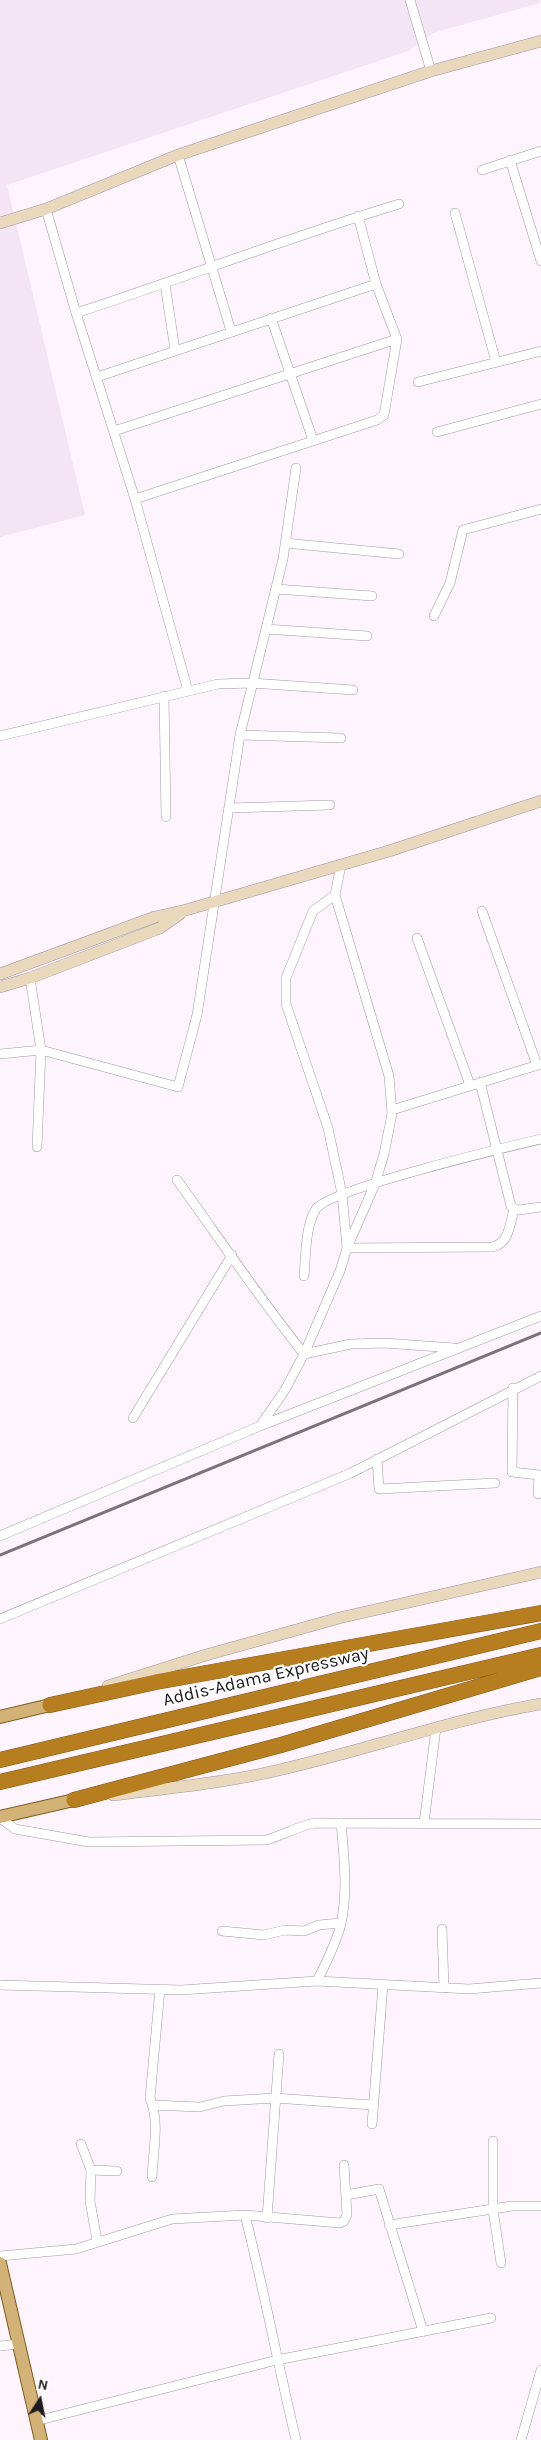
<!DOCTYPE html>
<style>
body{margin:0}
#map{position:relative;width:541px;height:2440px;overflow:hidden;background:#fdf4fe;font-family:Karla,sans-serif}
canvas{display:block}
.north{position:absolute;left:15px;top:2375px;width:50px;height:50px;-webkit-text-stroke:4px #fff;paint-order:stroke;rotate:11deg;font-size:14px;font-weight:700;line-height:20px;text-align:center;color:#1e1b1e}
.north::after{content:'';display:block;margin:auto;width:18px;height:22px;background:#1e1b1e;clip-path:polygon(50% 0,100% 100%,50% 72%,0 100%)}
</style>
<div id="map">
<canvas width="541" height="2440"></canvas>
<div class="north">N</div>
</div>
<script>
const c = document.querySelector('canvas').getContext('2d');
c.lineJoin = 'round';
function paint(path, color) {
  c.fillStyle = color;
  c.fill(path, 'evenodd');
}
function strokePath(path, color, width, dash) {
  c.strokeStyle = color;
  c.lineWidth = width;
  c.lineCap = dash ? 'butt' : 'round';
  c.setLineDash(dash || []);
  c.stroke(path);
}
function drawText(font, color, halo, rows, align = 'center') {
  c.font = font + ' Karla,sans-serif';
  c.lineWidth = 4.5;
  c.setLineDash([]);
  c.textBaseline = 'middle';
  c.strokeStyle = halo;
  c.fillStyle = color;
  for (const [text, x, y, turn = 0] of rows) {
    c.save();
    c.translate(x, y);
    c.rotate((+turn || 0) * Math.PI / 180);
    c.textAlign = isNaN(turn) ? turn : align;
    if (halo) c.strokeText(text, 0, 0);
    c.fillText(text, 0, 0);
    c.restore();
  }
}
paint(new Path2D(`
 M 0,0 L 540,0 L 540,3 L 433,33 L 408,51 L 7,185 L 85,515 L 0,537 Z`), '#f3e5f4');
const street = new Path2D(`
 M 410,0 L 431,71
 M 178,155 L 231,331
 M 510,160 L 541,261
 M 482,170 L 541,151
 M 46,209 L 76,313 L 135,499 L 188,691
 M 455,213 L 496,362
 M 165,284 L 175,350
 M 76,313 C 184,278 290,237 399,204
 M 271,318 L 313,440
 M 97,377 L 376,284
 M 418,382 L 541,351
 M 114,431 L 397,339
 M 437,432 L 541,404
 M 135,499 L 377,420 L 384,415 L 397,339 L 376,284 L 358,216
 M 285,543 L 399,554
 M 276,589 L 372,596
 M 434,616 L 450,583 L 463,530 L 541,509
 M 266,629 L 367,636
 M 164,696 L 166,817
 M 240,735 L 341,738
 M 0,736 L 218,684 L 252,683 L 353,690
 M 230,808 L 330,805
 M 335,895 L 313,911 L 286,978 L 286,1004 L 328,1128 L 342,1194 L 347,1248 L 492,1247 C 509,1244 510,1224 514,1209 L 511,1206 L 480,1082
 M 482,911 L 537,1065
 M 417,938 L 470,1085
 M 30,978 L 41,1050 L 37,1147
 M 0,1054 L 41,1050 L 178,1087 L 197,1015 L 240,735 L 283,559 L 296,468
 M 392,1110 L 541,1064
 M 177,1180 C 219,1238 259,1298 304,1354 L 351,1344 L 384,1343 L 454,1348
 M 514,1209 L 519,1210 L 541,1207
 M 304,1276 C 306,1256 305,1226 316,1209 C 330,1189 507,1147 541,1139
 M 513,1388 L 512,1472 L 539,1475 L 538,1494
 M 133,1418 L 232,1255
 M 260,1426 L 285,1390 L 304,1354 L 340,1271 L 347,1248 L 375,1184 L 384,1154 L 392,1114 L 389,1076 L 335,895 L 341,865
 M 377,1459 L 379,1489 L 495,1483
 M 0,1536 L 260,1426 L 541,1316
 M 0,1619 L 351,1473 L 541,1376
 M 0,1818 L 15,1829 L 89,1842 L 266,1840 C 283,1835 297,1827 314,1823 L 541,1824
 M 424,1823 L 436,1728
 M 442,1929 L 444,1988
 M 222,1931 L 264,1935 L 285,1930 L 304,1931 L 319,1925 L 341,1923
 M 317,1981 C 326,1963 336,1944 341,1924 C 348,1891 344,1856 341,1823
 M 0,1985 L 181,1990 L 317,1981 L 469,1989 L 541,1983
 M 152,2105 L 200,2107 L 224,2101 L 275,2098 L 372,2105
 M 372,2124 L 383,1985
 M 493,2141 L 493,2210 L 501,2263
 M 81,2144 L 91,2170 L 90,2201 L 97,2241
 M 91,2170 L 117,2171
 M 152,2177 C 153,2151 160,2122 150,2098 L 160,1989
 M 346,2195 L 379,2189 L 423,2331
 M 245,2215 C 264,2290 278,2365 296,2440
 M 267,2218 L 279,2054
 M 389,2225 L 512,2206 L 541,2206
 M 0,2256 L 76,2249 L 172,2219 L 245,2215 L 340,2223 L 344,2221 L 347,2215 L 344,2165
 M 0,2346 L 19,2344
 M 36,2421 L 277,2360 L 491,2318
 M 521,2440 L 541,2370`);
const secondary = new Path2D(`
 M 0,223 L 46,209 L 178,155 L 431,71 L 541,41
 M 0,974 L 155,917 L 186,910 L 389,851 L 541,801
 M 0,987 L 30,978 L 160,928 L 180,914
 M 108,1686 L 206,1655 L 339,1618 L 541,1572
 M 113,1795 C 168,1788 225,1783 279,1770 C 367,1750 452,1719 541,1704`);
const primary = new Path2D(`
 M 0,1717 L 50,1705
 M 0,1817 L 74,1800
 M 0,2263 L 41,2440`);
const highway = new Path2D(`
 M 50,1705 L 156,1682 L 541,1613
 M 0,1760 L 541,1631
 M 0,1782 L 541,1655
 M 74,1800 L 281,1745 L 541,1668`);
strokePath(street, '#a199a2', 10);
strokePath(secondary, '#a199a2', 12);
strokePath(primary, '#815b1e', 14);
strokePath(highway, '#815b1e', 16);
strokePath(street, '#fff', 9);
strokePath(secondary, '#e9d8bc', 11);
strokePath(primary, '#d3b278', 12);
strokePath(highway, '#b67e1e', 15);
strokePath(new Path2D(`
 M 0,1555 L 541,1333`), '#7a747a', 3);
drawText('18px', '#1e1b1e', '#fff', [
 ["Addis-Adama Expressway",266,1677,-13]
]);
</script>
